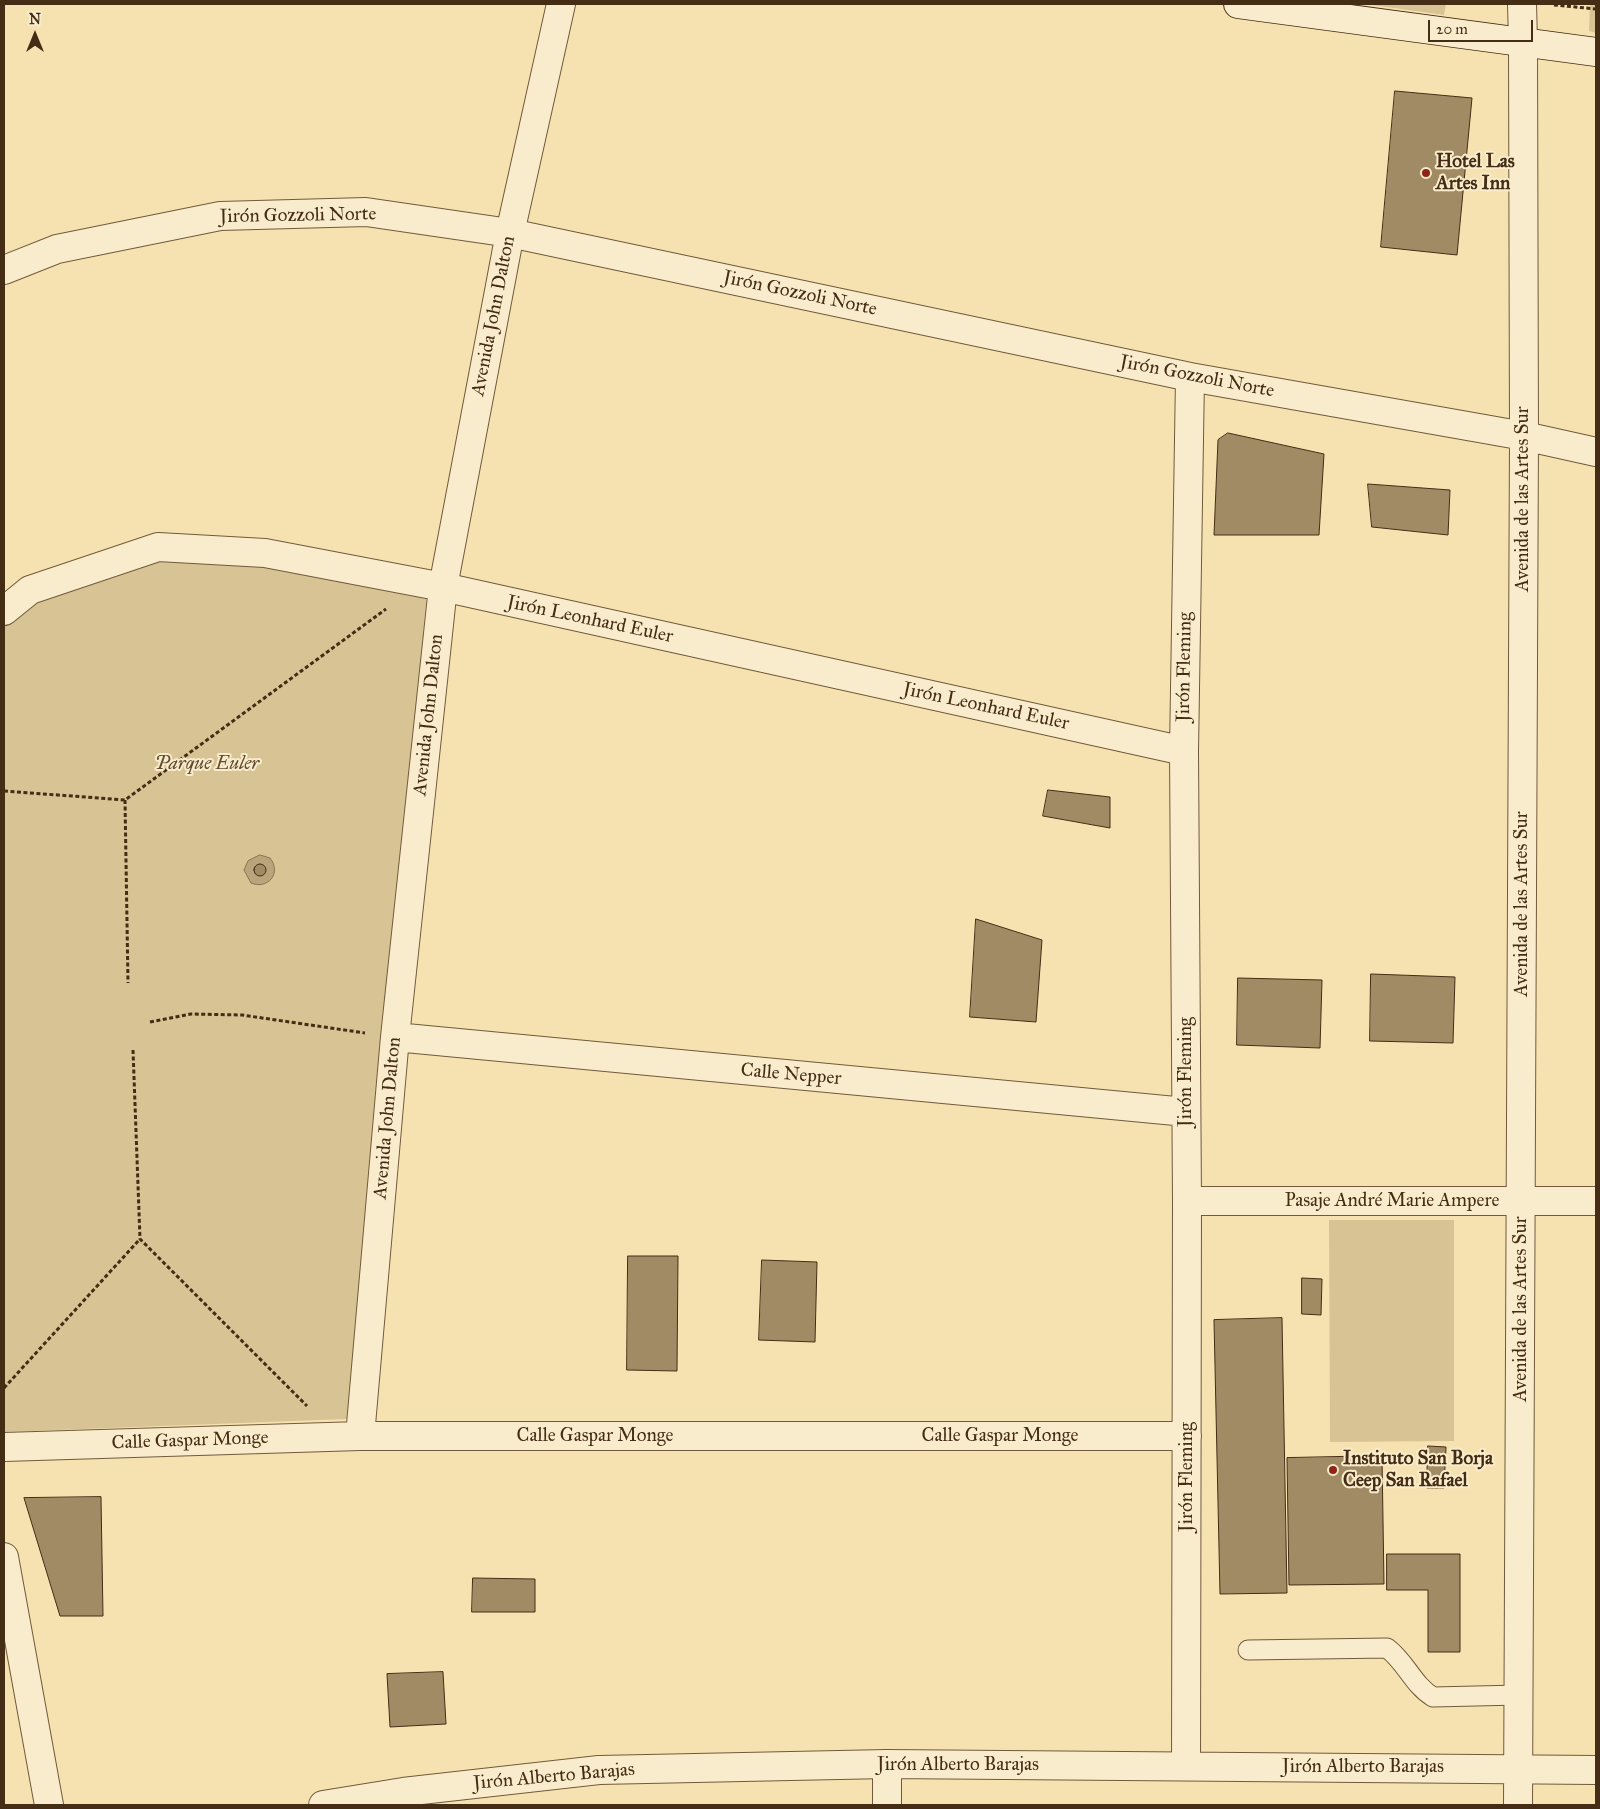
<!DOCTYPE html>
<meta charset="utf-8">
<style>
body{margin:0}
#map{position:relative;width:1600px;height:1809px;overflow:hidden;background:#f6e2b0;font-family:"IM FELL Great Primer",serif}
canvas{display:block}
.frame{position:absolute;inset:0;border:5px solid #452c14;pointer-events:none}
.north{position:absolute;left:10px;top:10px;width:50px;height:50px;-webkit-text-stroke:4px #f9eccc;paint-order:stroke;rotate:0deg;font-size:14px;font-weight:700;line-height:20px;text-align:center;color:#452c14}
.north::after{content:'';display:block;margin:auto;width:18px;height:22px;background:#452c14;clip-path:polygon(50% 0,100% 100%,50% 72%,0 100%)}
.scale{position:absolute;left:1428px;top:20px;width:105px;height:22px;box-sizing:border-box;border:2px solid #452c14;border-top:0;padding-left:6px;font-size:15px;line-height:18px;white-space:nowrap;color:#452c14;-webkit-text-stroke:4px #f9eccc;paint-order:stroke}
</style>
<div id="map">
<canvas width="1600" height="1809"></canvas>
<div class="frame"></div>
<div class="north">N</div>
<div class="scale">20 m</div>
</div>
<script>
const c = document.querySelector('canvas').getContext('2d');
c.lineJoin = 'round';
function paint(path, color) {
  c.fillStyle = color;
  c.fill(path, 'evenodd');
}
function strokePath(path, color, width, dash) {
  c.strokeStyle = color;
  c.lineWidth = width;
  c.lineCap = dash ? 'butt' : 'round';
  c.setLineDash(dash || []);
  c.stroke(path);
}
function drawText(font, color, halo, rows, align = 'center') {
  c.font = font + ' "IM FELL Great Primer",serif';
  c.lineWidth = 4;
  c.setLineDash([]);
  c.textBaseline = 'middle';
  c.strokeStyle = halo;
  c.fillStyle = color;
  for (const [text, x, y, turn = 0] of rows) {
    c.save();
    c.translate(x, y);
    c.rotate((+turn || 0) * Math.PI / 180);
    c.textAlign = isNaN(turn) ? turn : align;
    if (halo) c.strokeText(text, 0, 0);
    c.fillText(text, 0, 0);
    c.restore();
  }
}
paint(new Path2D(`
 M 1365,4 L 1446,4 L 1444,15 Z
 M 1590,4 L 1596,4 L 1596,33 L 1589,31 Z
 M 165,558 L 273,564 L 427,595 L 347,1419 L 4,1432 L 4,627 L 37,600 Z
 M 1329,1220 L 1454,1220 L 1454,1441 L 1330,1442 Z`), '#d8c395');
const water = new Path2D(`
 M 260,855 L 270,858 C 282,873 268,890 251,883 L 244,870 L 248,861 ZM 260,864 L 265,867 L 263,875 L 255,874 L 254,868 Z`);
paint(water, '#baa47b');
strokePath(water, '#8b7452', 1);
const building = new Path2D(`
 M 1395,91 L 1472,98 L 1457,255 L 1381,247 Z
 M 1228,433 L 1324,454 L 1319,535 L 1214,535 L 1218,440 Z
 M 1368,484 L 1450,490 L 1448,535 L 1372,527 Z
 M 1048,790 L 1110,797 L 1110,828 L 1043,816 Z
 M254 870a6 6 0 1 1 12 0a6 6 0 1 1-12 0Z
 M 976,919 L 1042,940 L 1036,1022 L 970,1017 Z
 M 1371,974 L 1455,977 L 1453,1043 L 1370,1041 Z
 M 1238,978 L 1322,980 L 1320,1048 L 1237,1045 Z
 M 628,1256 L 678,1256 L 677,1371 L 627,1370 Z
 M 762,1260 L 817,1262 L 815,1342 L 759,1340 Z
 M 1302,1278 L 1322,1279 L 1321,1315 L 1302,1314 Z
 M 1282,1318 L 1287,1593 L 1220,1594 L 1214,1320 Z
 M 1428,1446 L 1446,1447 L 1444,1488 L 1427,1488 Z
 M 1382,1456 L 1384,1584 L 1289,1585 L 1287,1458 Z
 M 101,1497 L 103,1616 L 60,1616 L 24,1498 Z
 M 1387,1554 L 1460,1554 L 1460,1652 L 1428,1652 L 1428,1590 L 1387,1590 Z
 M 473,1578 L 535,1579 L 535,1612 L 472,1612 Z
 M 443,1672 L 446,1724 L 390,1727 L 387,1674 Z`);
paint(building, '#a18b65');
strokePath(building, '#452c14', 1);
const service = new Path2D(`
 M 1248,1650 L 1387,1648 C 1406,1662 1413,1685 1433,1697 L 1519,1695`);
const pedestrian = new Path2D(`
 M 1187,1201 L 1596,1201
 M 887,1764 L 887,1805`);
const minor = new Path2D(`
 M 4,270 L 57,249 L 220,216 L 366,212 L 510,233 L 1190,377 L 1524,436 L 1596,452
 M 4,611 L 30,590 L 158,547 L 265,553 L 443,587 L 1184,751
 M 395,1037 L 1186,1112
 M 360,1436 L 395,1037 L 443,587 L 510,233 L 561,4
 M 4,1447 L 360,1436 L 1187,1436
 M 4,1557 L 49,1805
 M 1186,1766 L 1187,1201 L 1184,751 L 1190,377
 M 323,1805 L 403,1792 L 599,1770 L 887,1764 L 1596,1770
 M 1518,1805 L 1524,436 L 1523,41`);
const tertiary = new Path2D(`
 M 1522,4 L 1523,41`);
const secondary = new Path2D(`
 M 1238,4 L 1596,52`);
strokePath(service, '#715a3b', 21);
strokePath(pedestrian, '#715a3b', 30);
strokePath(minor, '#715a3b', 30);
strokePath(tertiary, '#715a3b', 30);
strokePath(secondary, '#452c14', 30);
strokePath(new Path2D(`
 M 1554,5 L 1596,9
 M 4,791 L 125,800 L 386,609
 M 125,800 L 128,983
 M 150,1022 L 191,1014 L 242,1015 L 365,1033
 M 133,1050 L 140,1239 L 307,1406
 M 4,1388 L 140,1239`), '#452c14', 3, [4, 2.5]);
strokePath(service, '#f9eccc', 19);
strokePath(pedestrian, '#f9eccc', 28);
strokePath(minor, '#f9eccc', 28);
strokePath(tertiary, '#f9eccc', 28);
strokePath(secondary, '#f9eccc', 28);
for (const [x, y, r, color] of [
 [1426,173,5,"#8f2418"],
 [1333,1470,5,"#8f2418"]
]) {
  const dot = new Path2D();
  dot.arc(x, y, r, 0, 2 * Math.PI);
  c.fillStyle = color;
  c.fill(dot);
  strokePath(dot, '#f9eccc', 2);
}
drawText('bold 19px', '#452c14', '#f9eccc', [
 ["Hotel Las",1436,162],
 ["Artes Inn",1436,184],
 ["Instituto San Borja",1343,1459],
 ["Ceep San Rafael",1343,1481]
], 'left');
drawText('19px', '#452c14', '#f9eccc', [
 ["Jirón Gozzoli Norte",298,216,-1],
 ["Jirón Gozzoli Norte",800,294,12],
 ["Avenida John Dalton",494,316,-79],
 ["Jirón Gozzoli Norte",1197,377,11],
 ["Avenida de las Artes Sur",1523,499,-90],
 ["Jirón Leonhard Euler",590,620,12],
 ["Jirón Fleming",1185,667,-89],
 ["Jirón Leonhard Euler",986,707,12],
 ["Avenida John Dalton",429,715,-84],
 ["Avenida de las Artes Sur",1522,904,-90],
 ["Jirón Fleming",1186,1072,-90],
 ["Calle Nepper",791,1075,5],
 ["Avenida John Dalton",388,1118,-85],
 ["Pasaje André Marie Ampere",1392,1201],
 ["Avenida de las Artes Sur",1521,1309,-90],
 ["Calle Gaspar Monge",595,1436],
 ["Calle Gaspar Monge",1000,1436],
 ["Calle Gaspar Monge",190,1441,-2],
 ["Jirón Fleming",1187,1477,-90],
 ["Jirón Alberto Barajas",958,1765],
 ["Jirón Alberto Barajas",1363,1767],
 ["Jirón Alberto Barajas",554,1777,-5]
]);
drawText('italic 19px', '#624a2e', '#f9eccc', [
 ["Parque Euler",207,764]
]);
</script>
